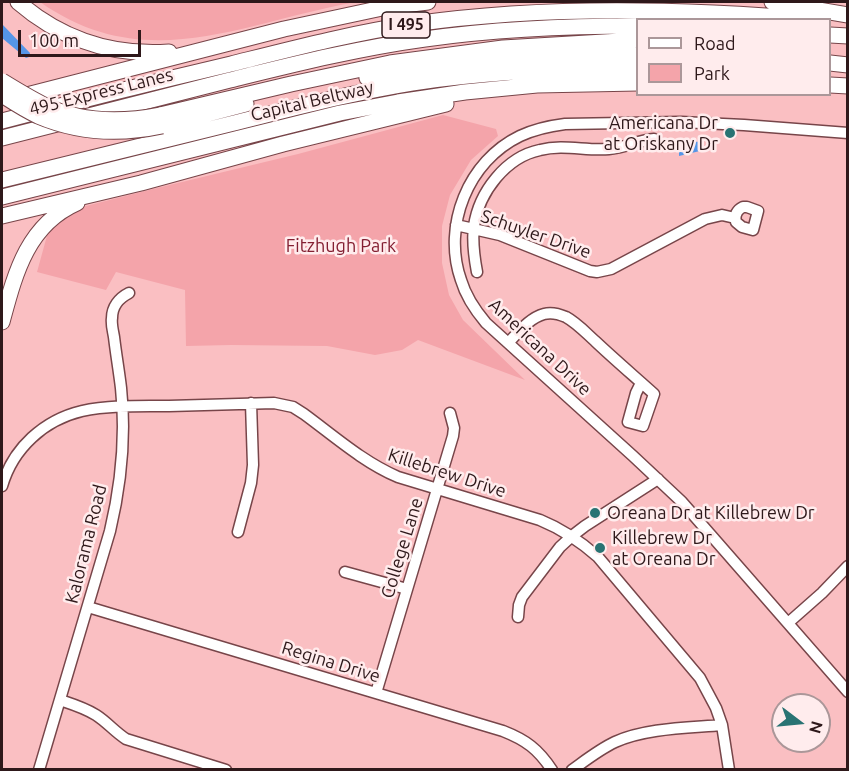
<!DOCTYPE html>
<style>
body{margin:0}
#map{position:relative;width:849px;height:771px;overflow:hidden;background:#fabfc2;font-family:Ubuntu,sans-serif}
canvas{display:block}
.frame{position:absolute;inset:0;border:3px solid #2e181a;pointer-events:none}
.legend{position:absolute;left:636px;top:18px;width:195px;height:78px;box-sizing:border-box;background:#ffeced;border:2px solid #ab9799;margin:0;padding:8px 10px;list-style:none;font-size:18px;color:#2e181a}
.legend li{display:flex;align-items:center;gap:12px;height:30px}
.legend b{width:30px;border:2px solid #ab9799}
.north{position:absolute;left:771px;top:693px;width:60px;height:60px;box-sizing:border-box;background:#ffeced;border:2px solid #ab9799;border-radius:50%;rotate:106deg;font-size:16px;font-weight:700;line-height:24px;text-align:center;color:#2e181a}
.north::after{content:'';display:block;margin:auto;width:21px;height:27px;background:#297373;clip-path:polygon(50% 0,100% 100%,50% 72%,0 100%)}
.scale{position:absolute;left:18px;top:30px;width:123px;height:27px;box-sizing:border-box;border:3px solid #2e181a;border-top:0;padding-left:8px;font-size:18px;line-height:21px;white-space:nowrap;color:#2e181a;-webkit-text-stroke:4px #ffeced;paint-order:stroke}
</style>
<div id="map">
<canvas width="849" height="771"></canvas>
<div class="frame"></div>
<ul class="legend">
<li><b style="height:8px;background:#fff"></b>Road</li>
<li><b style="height:16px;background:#f4a4aa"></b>Park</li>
</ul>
<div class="north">N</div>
<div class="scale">100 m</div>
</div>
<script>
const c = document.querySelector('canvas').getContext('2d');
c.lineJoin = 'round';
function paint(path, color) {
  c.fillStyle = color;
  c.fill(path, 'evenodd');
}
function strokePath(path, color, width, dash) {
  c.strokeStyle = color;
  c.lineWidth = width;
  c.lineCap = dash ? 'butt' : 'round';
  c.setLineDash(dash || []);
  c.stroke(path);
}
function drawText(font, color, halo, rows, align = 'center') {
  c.font = font + ' Ubuntu,sans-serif';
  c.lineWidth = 5;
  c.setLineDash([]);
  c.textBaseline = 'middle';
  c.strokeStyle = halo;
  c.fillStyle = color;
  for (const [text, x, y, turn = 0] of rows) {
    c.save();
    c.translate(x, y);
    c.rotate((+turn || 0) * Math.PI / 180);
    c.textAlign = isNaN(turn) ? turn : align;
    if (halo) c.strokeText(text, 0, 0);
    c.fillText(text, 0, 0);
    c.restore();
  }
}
paint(new Path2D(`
 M 40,2 L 356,2 C 243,22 147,77 40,2 Z
 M 443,115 L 496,129 L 498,136 L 471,160 L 450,195 L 442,226 L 442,263 L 449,295 L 463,320 L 525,380 L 418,340 L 402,350 L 375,355 L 327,346 L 231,345 L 186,346 L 185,290 L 116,272 L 106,290 L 37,272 L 48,232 L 65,217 L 82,207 L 153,189 L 298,154 Z`), '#f4a4aa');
paint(new Path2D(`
 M 2,24 L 30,53 L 29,57 L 26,58 L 2,38 Z
 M 679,141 L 704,142 L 704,150 L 679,156 Z`), '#5596e7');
const minor = new Path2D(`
 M 848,133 L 744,125 L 681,122 L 565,124 C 549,126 535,129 520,136 C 468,161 442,226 461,280 C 466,297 475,310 486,323 L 633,456 L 682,502 L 848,692
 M 743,207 L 747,207 L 758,211 L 753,230 L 742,227 L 736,222 C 734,215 737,210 743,207 Z
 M 456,225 L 500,235 L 590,271 L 597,272 L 611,269 L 705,219 L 722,215 L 735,218
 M 477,272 C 474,256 472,241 474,226 C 479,192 506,157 540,150 C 563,144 586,151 609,149 C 625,148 639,140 654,139
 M 508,343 C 518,333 529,318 544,314 C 551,312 559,314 566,317 C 577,323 586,333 595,341 C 614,359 634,376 654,394 L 643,426 L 628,422 L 636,393 L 641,383
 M 2,486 C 13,448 44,420 82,411 C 108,405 141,406 169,406 C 204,405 239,404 274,403 L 293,407 L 304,414 C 334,436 363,462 398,477 L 540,520 C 562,529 580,541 598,557 L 700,678 L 716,708 L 722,725 L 729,770
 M 238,532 L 251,483 L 253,465 L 251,403
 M 345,572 L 407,589
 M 88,607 L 503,731 C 526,740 538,749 552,770
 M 518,617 L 519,605 L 522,597 L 560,547 L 572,536 L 585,526 L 658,479
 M 788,623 L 822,593 L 848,566
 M 376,693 L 453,436 L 454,428 L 450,413
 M 60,700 C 72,704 85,708 96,715 C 107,722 115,732 126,739 L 226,770
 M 39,770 L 110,531 C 121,485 126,436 121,388 C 119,371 116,354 114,337 C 113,331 111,324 112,318 C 112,307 119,298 129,293
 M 572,770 C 586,760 600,749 615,742 C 646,728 688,728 722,725`);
const highway = new Path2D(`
 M 18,2 C 61,39 112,56 169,52
 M 772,2 L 848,15
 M 830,35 L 848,36
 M 830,63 L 848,65
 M 367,78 C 456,63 546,53 638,55
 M 830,85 L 848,86
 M 19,97 L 284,29 L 387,7 L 428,2
 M 160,115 L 291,84 L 390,63 L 503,48 L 638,40
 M 2,121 C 78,101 154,82 231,64 C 291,49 352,33 413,24 C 548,5 686,9 821,20
 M 162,126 L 246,104
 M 2,138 C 78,118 154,99 230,80 C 295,64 359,48 425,39 C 496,29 566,26 638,26
 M 2,180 C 78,161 154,143 230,124 C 291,109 350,93 412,83 C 487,72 562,68 638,69
 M 2,197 L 340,113 L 398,102 L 465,92 L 537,85 L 638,83
 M 2,216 L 141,183 L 283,144 L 446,104
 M 2,322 C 15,274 27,225 77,203`);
strokePath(minor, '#774549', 13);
strokePath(highway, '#774549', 17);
strokePath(minor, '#fff', 10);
strokePath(highway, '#fff', 15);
const highwayBridge = new Path2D(`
 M 2,81 C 15,89 28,97 42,104 C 79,122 120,123 160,115
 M 2,95 C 13,102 25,110 38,116 C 78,133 120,135 162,126`);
strokePath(highwayBridge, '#774549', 17, []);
strokePath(highwayBridge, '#fff', 15);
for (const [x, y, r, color] of [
 [730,133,6,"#297373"],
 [595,513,6,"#297373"],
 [600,548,6,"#297373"]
]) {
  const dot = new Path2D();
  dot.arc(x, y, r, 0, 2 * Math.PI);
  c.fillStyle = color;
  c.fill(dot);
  strokePath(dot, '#ffeced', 2);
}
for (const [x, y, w] of [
 [406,25,48]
]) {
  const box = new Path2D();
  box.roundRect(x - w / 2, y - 13, w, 26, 4.5);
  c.fillStyle = '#ffeced';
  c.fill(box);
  strokePath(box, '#2e181a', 1.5);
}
drawText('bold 16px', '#2e181a', null, [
 ["I 495",406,25]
]);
drawText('18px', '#2e181a', '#ffeced', [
 ["495 Express Lanes",101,92,-14],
 ["Capital Beltway",312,101,-13],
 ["Schuyler Drive",536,234,19],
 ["Americana Drive",540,347,43],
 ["Killebrew Drive",447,473,18],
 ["Kalorama Road",86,544,-76],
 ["College Lane",402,548,-73],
 ["Regina Drive",331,662,17]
]);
drawText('18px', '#2e181a', '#ffeced', [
 ["Americana Dr",718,123,"right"],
 ["at Oriskany Dr",718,144,"right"],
 ["Oreana Dr at Killebrew Dr",607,513],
 ["Killebrew Dr",612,538],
 ["at Oreana Dr",612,559]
], 'left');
drawText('18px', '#841f32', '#ffeced', [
 ["Fitzhugh Park",341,246]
]);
</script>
